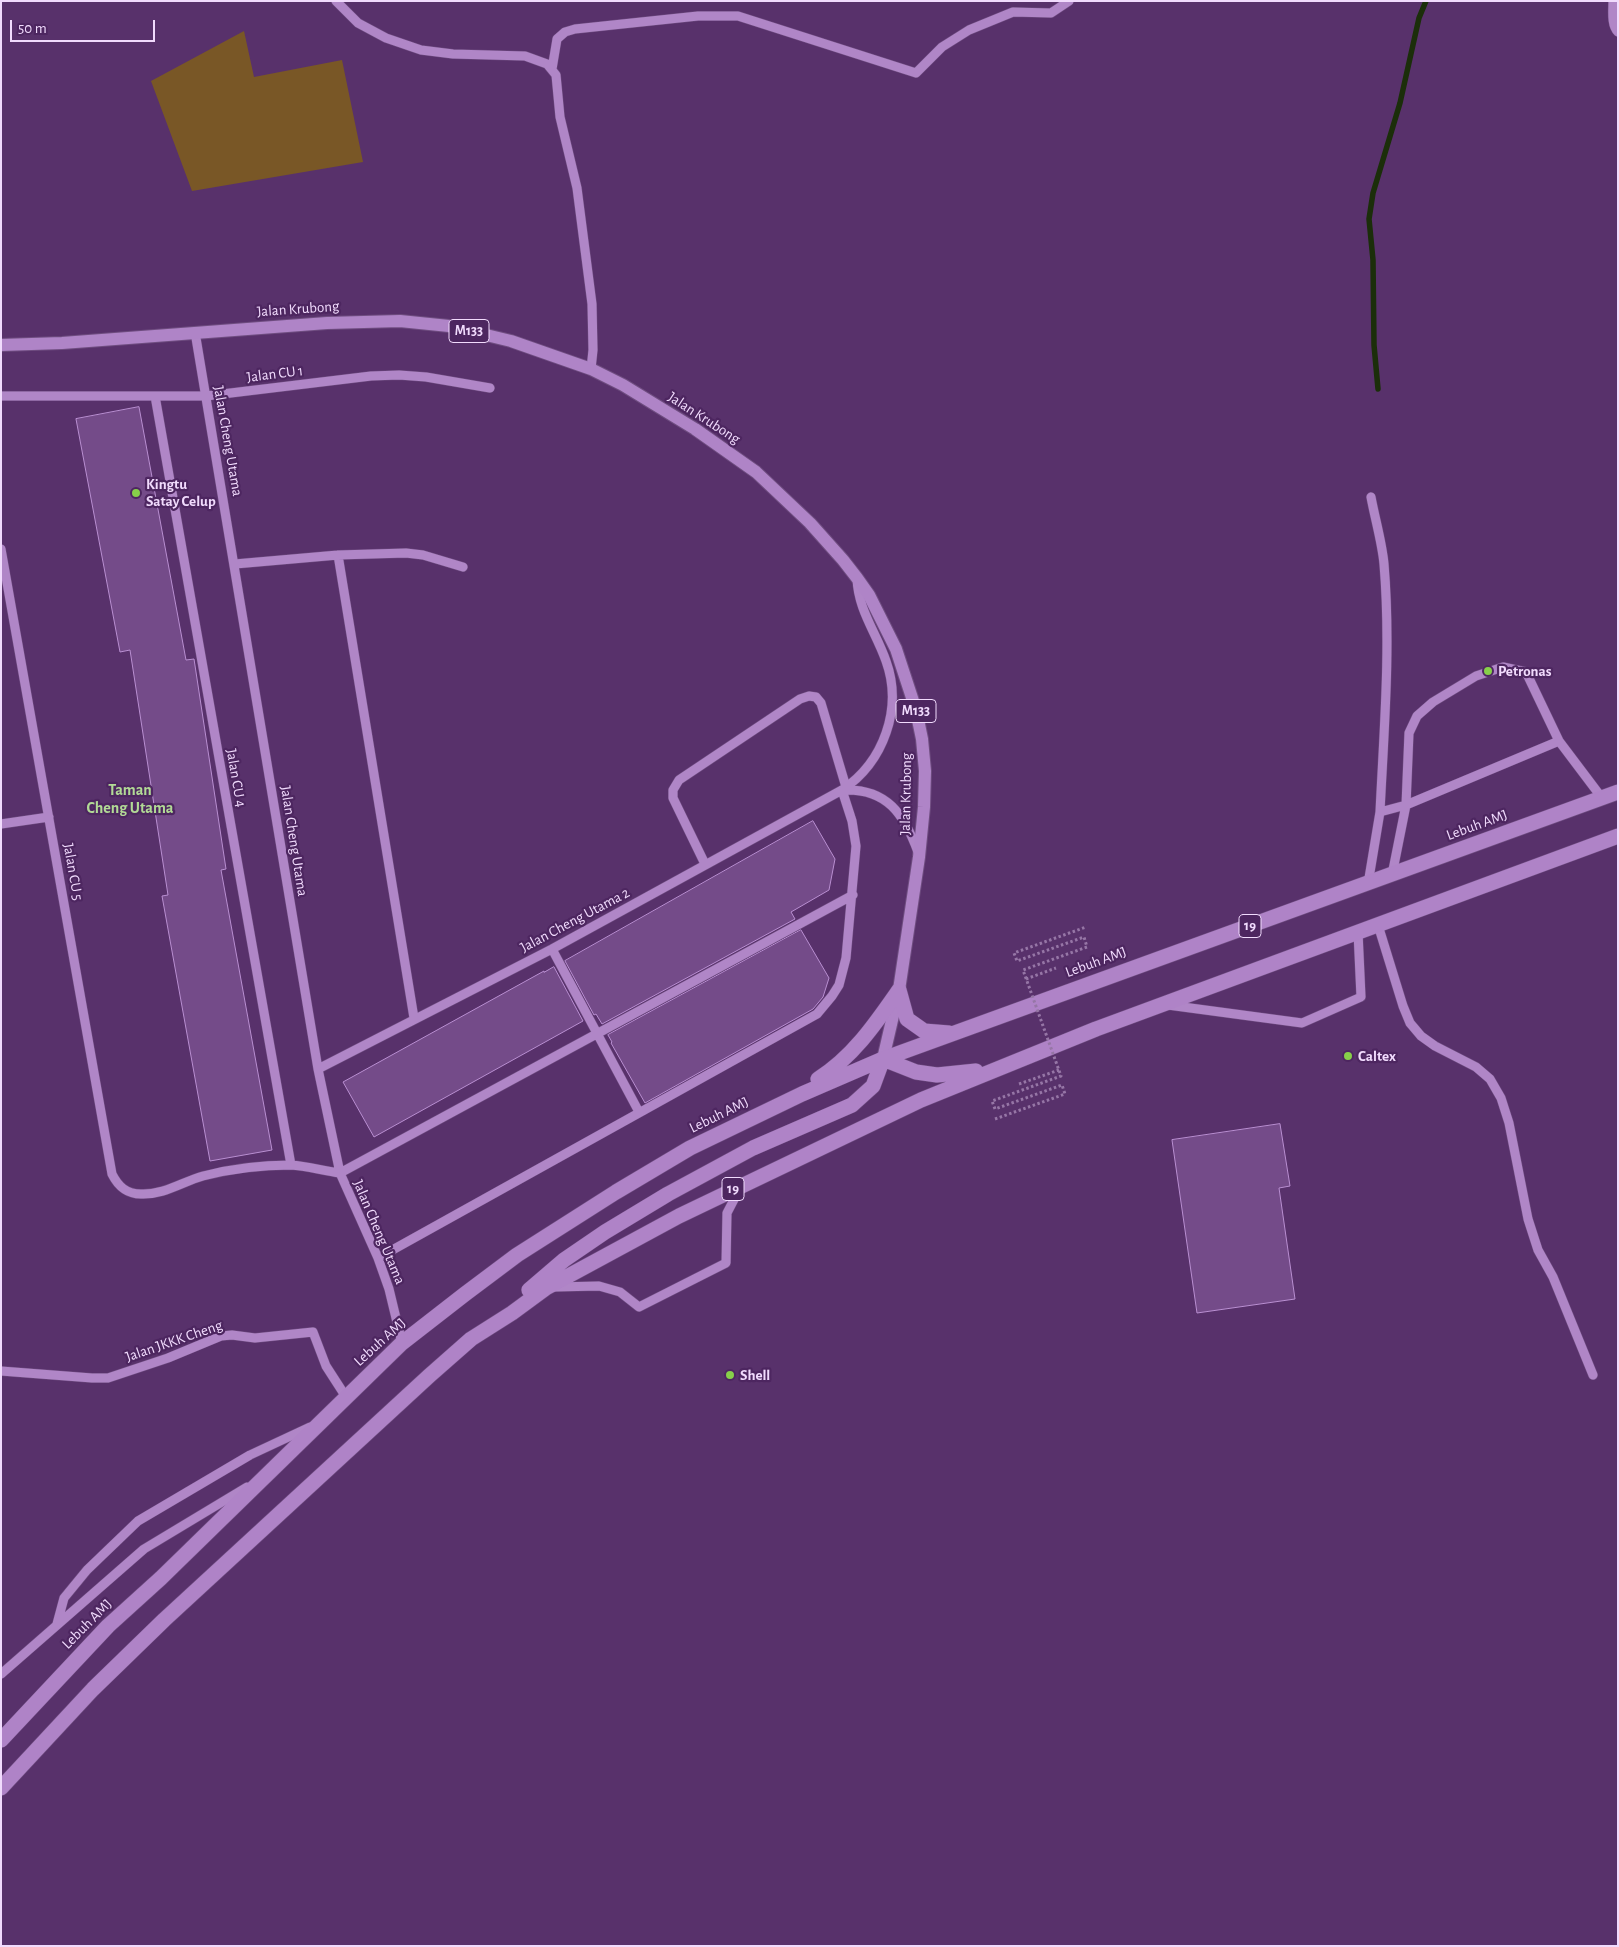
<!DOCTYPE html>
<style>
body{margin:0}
#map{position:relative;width:1619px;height:1947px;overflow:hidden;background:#58316b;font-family:"Alegreya Sans",sans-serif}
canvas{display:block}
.frame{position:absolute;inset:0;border:2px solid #f1dbfd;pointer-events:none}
.scale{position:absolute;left:10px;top:20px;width:145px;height:22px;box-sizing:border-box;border:2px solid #f1dbfd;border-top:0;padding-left:6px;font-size:15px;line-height:18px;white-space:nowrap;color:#f1dbfd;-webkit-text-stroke:4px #4d2660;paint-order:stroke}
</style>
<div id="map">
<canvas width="1619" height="1947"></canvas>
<div class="frame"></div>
<div class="scale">50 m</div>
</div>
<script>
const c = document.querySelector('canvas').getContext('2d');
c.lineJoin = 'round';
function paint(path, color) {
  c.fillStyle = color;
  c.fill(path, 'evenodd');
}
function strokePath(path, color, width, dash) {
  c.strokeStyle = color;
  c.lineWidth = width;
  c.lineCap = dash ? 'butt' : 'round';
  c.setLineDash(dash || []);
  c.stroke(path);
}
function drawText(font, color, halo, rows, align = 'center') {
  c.font = font + ' "Alegreya Sans",sans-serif';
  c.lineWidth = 4.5;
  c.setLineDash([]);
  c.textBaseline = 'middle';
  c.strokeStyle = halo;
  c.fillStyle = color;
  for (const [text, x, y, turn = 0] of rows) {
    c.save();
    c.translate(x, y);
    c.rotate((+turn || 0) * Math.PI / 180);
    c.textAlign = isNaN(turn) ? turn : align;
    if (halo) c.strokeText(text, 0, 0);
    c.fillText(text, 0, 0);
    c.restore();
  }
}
paint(new Path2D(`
 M 244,31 L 254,77 L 342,60 L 363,162 L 192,191 L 151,81 Z`), '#795726');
strokePath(new Path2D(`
 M 1378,389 L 1374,345 L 1373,260 L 1369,219 L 1373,193 L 1400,103 L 1419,18 L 1426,1`), '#1b2e0a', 5.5);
const building = new Path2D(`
 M 139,407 L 186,660 L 194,659 L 226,869 L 221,870 L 272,1150 L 210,1161 L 162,896 L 168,895 L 130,650 L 120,652 L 76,419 Z
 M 813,821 L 835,859 L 829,890 L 791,912 L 795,919 L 602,1024 L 596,1014 L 594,1015 L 565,961 Z
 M 801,930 L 829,978 L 823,997 L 813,1009 L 645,1103 L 611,1043 L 612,1042 L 608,1035 Z
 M 554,967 L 583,1021 L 374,1137 L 343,1082 L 544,971 L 544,972 Z
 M 1280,1124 L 1290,1186 L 1279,1188 L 1295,1299 L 1197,1313 L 1172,1140 Z`);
paint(building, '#744b89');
strokePath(building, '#b98fd1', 1);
const minor = new Path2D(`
 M 336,1 L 358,23 L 386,38 L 421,50 L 453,54 L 525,56 L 547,64 L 556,75 L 560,117 L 577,188 L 592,304 L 593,350 L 591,369
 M 1613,1 C 1613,11 1611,25 1618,32
 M 552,69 L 557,39 L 565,32 L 575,29 L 698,16 L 738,16 L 916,73 L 942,47 L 969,30 L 1013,12 L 1051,13 L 1069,1
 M 195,332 L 318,1069 L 340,1173 L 378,1258 L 389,1289 L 402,1343
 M 1,396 L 206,396 L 371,376 L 399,375 L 426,377 L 490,388
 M 155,396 L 291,1165
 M 1371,497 C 1375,519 1382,542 1384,564 C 1391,647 1384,729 1380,812 L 1406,805 L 1409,733 L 1417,716 L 1433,702 L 1476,676 L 1503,667 L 1526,672 L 1559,741
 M 1,549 L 112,1174 C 118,1186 126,1194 141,1194 C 164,1195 182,1182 203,1176 C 230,1169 262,1165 291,1165 C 307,1166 324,1171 340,1173 L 853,895
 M 338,555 L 414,1018
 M 235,564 L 338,555 L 406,553 L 423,555 L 463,567
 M 843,790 C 887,788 904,814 918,852
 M 1,824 L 49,817
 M 705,864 L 673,798 L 673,790 L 679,780 L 800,699 L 809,696 L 816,697 L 821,703 L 846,787
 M 1392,875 L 1406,805 L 1559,741 L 1602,798
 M 1368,884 L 1380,812
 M 1378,925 L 1403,1006 L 1410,1023 L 1421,1036 L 1435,1046 L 1476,1067 L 1490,1079 L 1501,1098 L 1509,1123 L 1528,1219 L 1538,1250 L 1553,1277 L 1593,1375
 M 552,949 L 639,1112
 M 1168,1005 L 1302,1023 L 1361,997 L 1358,932
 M 318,1069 L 552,949 L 842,790 C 884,762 903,708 886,661 C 876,632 858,610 857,578
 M 378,1258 L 817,1014 L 832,996 L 839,985 L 846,958 L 856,846 L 852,821 L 842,790
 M 555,1287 L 599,1286 L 620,1292 L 639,1307 L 726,1263 L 727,1213 L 740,1188
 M 1,1371 L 92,1378 L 108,1378 L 168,1358 L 221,1336 L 232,1335 L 255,1338 L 313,1332 L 326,1366 L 346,1397
 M 57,1624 L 64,1598 L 87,1570 L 138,1521 L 250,1455 L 310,1427
 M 1,1674 L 144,1549 L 247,1487`);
const major = new Path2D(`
 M 1,345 L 62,343 L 327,323 L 400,321 L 449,326 L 511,341 L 591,369 L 623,385 L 695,429 L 756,472 L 810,523 L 843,560 L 857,578 L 869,595 L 896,649 L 916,710 L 922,739 L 925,771 L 924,807 L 919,857 L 899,990 L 883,1059`);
const highway = new Path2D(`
 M 899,990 L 907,1019 L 924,1031 L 949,1033
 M 883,1059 L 916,1072 L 937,1075 L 976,1071
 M 818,1079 C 853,1057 876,1023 899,990
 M 529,1290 L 564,1260 L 605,1232 L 668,1194 L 753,1148 L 852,1105 L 873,1086 L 883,1059
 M 1,1740 L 108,1626 L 161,1578 L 402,1343 L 465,1294 L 517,1255 L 616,1192 L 690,1148 L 802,1094 L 883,1059 L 1618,792
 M 1,1788 L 93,1689 L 164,1620 L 429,1376 L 471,1339 L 512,1313 L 546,1288 L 679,1216 L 921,1100 L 1096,1029 L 1618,836`);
strokePath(minor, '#6f4d80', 10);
strokePath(major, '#6f4d80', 14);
strokePath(highway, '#6f4d80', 16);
strokePath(new Path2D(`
 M 1026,979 L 1056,968
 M 1019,1084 L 1059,1070`), '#9676a6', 3, [2.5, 2.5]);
strokePath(minor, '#b086c7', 9);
strokePath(major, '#af84c7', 12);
strokePath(highway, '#af83c7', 15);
strokePath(new Path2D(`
 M 995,1119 L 1065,1094 L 1062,1085 L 995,1109 L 992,1101 L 1061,1076 L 1023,970 L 1087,947 L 1084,937 L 1017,961 L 1014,953 L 1086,927`), '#9676a6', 3, [2.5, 2.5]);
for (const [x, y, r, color] of [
 [136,493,5,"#87cf4a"],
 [1488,671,5,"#87cf4a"],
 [1348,1056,5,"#87cf4a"],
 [730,1375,5,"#87cf4a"]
]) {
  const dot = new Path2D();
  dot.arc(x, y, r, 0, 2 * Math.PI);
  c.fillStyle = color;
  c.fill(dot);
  strokePath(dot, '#4d2660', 2);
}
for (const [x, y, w] of [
 [469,331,40],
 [916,711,40],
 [1250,926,22],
 [733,1189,22]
]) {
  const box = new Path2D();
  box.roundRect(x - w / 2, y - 11.5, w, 23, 4);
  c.fillStyle = '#4d2660';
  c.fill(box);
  strokePath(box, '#f1dbfd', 1);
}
drawText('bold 14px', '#f1dbfd', null, [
 ["M133",469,331],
 ["M133",916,711],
 ["19",1250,926],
 ["19",733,1189]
]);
drawText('15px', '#f1dbfd', '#4d2660', [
 ["Jalan Krubong",298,309,-4],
 ["Jalan CU 1",275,374,-7],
 ["Jalan Krubong",704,418,33],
 ["Jalan Cheng Utama",228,441,80],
 ["Jalan CU 4",236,778,80],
 ["Jalan Krubong",906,794,-89],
 ["Lebuh AMJ",1477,825,-20],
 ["Jalan Cheng Utama",294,841,81],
 ["Jalan CU 5",73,872,80],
 ["Jalan Cheng Utama 2",575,920,-28],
 ["Lebuh AMJ",1096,962,-20],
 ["Lebuh AMJ",719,1115,-26],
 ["Jalan Cheng Utama",379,1232,67],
 ["Jalan JKKK Cheng",174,1341,-19],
 ["Lebuh AMJ",380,1342,-42],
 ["Lebuh AMJ",87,1624,-45]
]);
drawText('bold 15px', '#f1dbfd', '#4d2660', [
 ["Kingtu",146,484],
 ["Satay Celup",146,501],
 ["Petronas",1498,671],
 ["Caltex",1358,1056],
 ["Shell",740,1375]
], 'left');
drawText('bold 16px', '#b2da96', '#4d2660', [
 ["Taman",130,790],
 ["Cheng Utama",130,808]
]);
</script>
